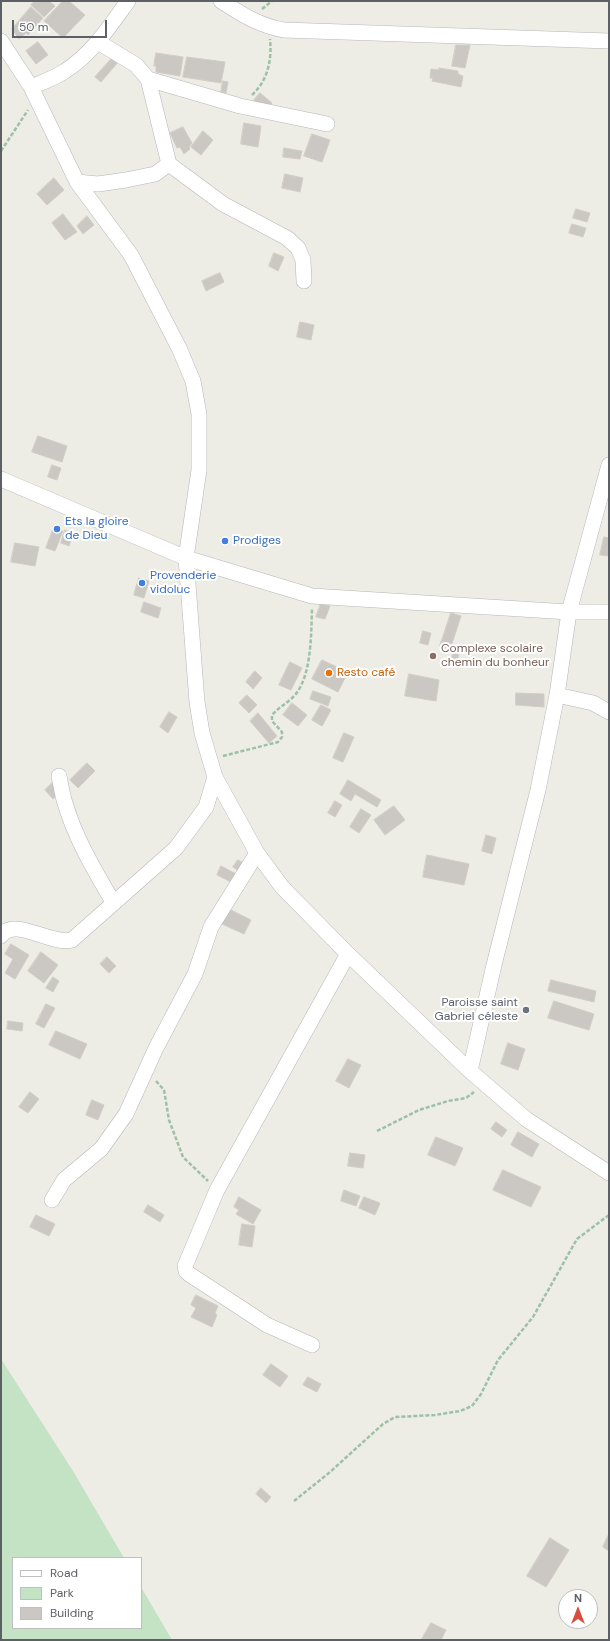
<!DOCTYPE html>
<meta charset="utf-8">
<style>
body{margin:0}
#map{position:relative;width:610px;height:1641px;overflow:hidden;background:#edece5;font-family:"DM Sans",sans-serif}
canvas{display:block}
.frame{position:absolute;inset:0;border:2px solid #5d6064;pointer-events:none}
.legend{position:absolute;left:12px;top:1557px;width:130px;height:72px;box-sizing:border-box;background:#fff;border:1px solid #bebfc1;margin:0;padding:5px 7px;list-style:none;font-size:12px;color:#5d6064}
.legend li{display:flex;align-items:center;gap:8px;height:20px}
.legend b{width:20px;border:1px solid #bebfc1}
.north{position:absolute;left:558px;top:1589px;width:40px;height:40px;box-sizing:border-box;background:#fff;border:1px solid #bebfc1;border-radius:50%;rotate:0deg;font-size:11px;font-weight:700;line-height:16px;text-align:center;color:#5d6064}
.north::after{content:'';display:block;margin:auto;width:14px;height:18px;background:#d74e41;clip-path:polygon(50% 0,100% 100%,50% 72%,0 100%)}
.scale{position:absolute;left:12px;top:20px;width:95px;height:18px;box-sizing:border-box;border:2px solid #5d6064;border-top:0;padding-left:5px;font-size:12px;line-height:14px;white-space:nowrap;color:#5d6064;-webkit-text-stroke:3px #fff;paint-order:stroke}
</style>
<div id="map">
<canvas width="610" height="1641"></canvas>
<div class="frame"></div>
<ul class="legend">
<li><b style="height:5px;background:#fff"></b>Road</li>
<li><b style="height:11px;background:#c4e2c4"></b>Park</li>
<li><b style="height:11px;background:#cbc8c4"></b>Building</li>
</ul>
<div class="north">N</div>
<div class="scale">50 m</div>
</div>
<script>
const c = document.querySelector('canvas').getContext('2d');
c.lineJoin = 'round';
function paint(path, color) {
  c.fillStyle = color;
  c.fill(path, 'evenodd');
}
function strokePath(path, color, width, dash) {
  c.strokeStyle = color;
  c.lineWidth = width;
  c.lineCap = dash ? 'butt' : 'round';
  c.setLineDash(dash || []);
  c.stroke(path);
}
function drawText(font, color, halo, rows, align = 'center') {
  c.font = font + ' "DM Sans",sans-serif';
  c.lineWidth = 4;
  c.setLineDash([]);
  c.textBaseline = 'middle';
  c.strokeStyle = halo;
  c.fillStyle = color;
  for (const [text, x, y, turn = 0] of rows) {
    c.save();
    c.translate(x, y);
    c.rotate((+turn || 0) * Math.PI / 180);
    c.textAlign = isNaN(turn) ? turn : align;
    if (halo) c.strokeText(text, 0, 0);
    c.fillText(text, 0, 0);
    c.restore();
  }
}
paint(new Path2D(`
 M 1,1359 L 73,1471 L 124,1558 L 13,1558 L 13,1628 L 141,1628 L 141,1587 L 172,1640 L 1,1640 Z`), '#c4e2c4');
const building = new Path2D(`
 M 35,1 L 49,1 L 55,6 L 44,17 L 31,5 Z
 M 63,1 L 69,1 L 85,15 L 63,38 L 44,21 Z
 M 31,7 L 43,18 L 28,35 L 26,33 L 19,39 L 12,29 Z
 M 38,42 L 48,55 L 36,64 L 26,51 Z
 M 456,45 L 470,45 L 465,68 L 452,66 Z
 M 156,53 L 183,57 L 180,76 L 156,72 L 156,66 L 154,66 Z
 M 113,57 L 119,61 L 101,82 L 95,77 Z
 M 187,57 L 225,62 L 221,83 L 183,77 Z
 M 439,68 L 458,71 L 458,74 L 463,76 L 461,87 L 432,81 L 433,78 L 430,78 L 431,69 L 439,70 Z
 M 223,81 L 228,82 L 226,93 L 221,92 Z
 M 260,93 L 272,103 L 267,110 L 254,100 Z
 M 244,123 L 261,126 L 258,147 L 241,144 Z
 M 183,127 L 192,143 L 189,147 L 190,149 L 184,154 L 180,147 L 177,148 L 170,133 Z
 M 203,131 L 213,140 L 201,155 L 191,147 Z
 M 312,134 L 330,140 L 322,162 L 304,156 Z
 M 284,148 L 302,151 L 300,159 L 283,157 Z
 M 285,174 L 303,178 L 300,192 L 282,188 Z
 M 54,178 L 64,190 L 47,205 L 37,194 Z
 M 576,209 L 590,213 L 587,222 L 573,218 Z
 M 63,214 L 77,232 L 65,240 L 52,223 Z
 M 87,216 L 94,225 L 83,234 L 77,226 Z
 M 572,224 L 586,228 L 583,237 L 569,233 Z
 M 274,253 L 284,257 L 278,271 L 269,266 Z
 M 220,273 L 224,282 L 206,291 L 202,281 Z
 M 300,322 L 314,325 L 311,340 L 297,337 Z
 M 38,436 L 67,446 L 62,462 L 32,452 Z
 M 52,465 L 61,468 L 57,480 L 48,477 Z
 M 54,527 L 63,531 L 55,551 L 46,548 Z
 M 65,530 L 73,533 L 69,546 L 61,543 Z
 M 604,537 L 609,538 L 609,556 L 600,555 Z
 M 15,543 L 39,547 L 35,566 L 11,562 Z
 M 139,578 L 149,581 L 144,598 L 134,595 Z
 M 144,602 L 161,608 L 158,618 L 141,612 Z
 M 321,603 L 330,606 L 325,619 L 316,617 Z
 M 451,613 L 461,616 L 450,650 L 440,646 Z
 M 423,631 L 431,633 L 428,645 L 420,643 Z
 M 453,653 L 459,654 L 456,666 L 450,664 Z
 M 322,660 L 348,672 L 338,692 L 312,679 Z
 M 290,662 L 302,668 L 291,690 L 279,685 Z
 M 255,671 L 262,678 L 253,689 L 246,682 Z
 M 409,674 L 439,680 L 436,701 L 405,696 Z
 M 313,691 L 331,697 L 328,706 L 310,699 Z
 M 516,693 L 544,694 L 544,707 L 516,705 Z
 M 247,695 L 257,705 L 249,713 L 239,703 Z
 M 292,703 L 307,715 L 298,726 L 283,715 Z
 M 321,705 L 331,710 L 322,726 L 312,720 Z
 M 169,712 L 177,717 L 168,733 L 160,727 Z
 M 258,713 L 277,736 L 269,743 L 250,721 Z
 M 344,733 L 354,737 L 343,762 L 333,758 Z
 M 87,763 L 95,771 L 78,788 L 70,780 Z
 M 348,780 L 381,800 L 377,807 L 355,794 L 351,801 L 340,794 Z
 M 52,783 L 60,792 L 53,799 L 45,790 Z
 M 335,801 L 342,805 L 335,817 L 328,813 Z
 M 394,806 L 405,820 L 385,835 L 374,820 Z
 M 361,809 L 371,815 L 359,833 L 350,827 Z
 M 486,835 L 496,838 L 492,854 L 482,851 Z
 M 427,855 L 469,864 L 464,885 L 423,877 Z
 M 238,860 L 247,865 L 242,873 L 233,867 Z
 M 221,866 L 238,875 L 233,883 L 217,875 Z
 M 229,909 L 251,920 L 244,934 L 222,924 Z
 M 11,944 L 29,955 L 15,979 L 5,973 L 13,959 L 5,954 Z
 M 41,952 L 58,965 L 44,983 L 28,971 Z
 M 107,957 L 116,966 L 109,973 L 100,964 Z
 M 53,977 L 59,981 L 53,992 L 46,988 Z
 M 551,980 L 596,991 L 594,1002 L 548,991 Z
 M 554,1001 L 594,1014 L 589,1030 L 548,1018 Z
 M 46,1004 L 55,1008 L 44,1028 L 36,1024 Z
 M 8,1021 L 23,1023 L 22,1031 L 7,1029 Z
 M 56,1031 L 87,1044 L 80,1059 L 49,1045 Z
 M 508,1043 L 525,1049 L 518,1070 L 501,1064 Z
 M 348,1059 L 361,1065 L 349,1088 L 336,1081 Z
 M 30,1092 L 39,1099 L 28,1113 L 19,1107 Z
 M 92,1100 L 104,1105 L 98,1120 L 86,1115 Z
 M 496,1122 L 507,1130 L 502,1137 L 491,1129 Z
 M 518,1132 L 539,1144 L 532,1157 L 511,1145 Z
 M 436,1137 L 463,1148 L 455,1166 L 428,1155 Z
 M 350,1153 L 365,1155 L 363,1168 L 348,1166 Z
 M 503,1170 L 541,1187 L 531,1207 L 493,1190 Z
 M 344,1190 L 360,1196 L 356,1206 L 341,1201 Z
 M 239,1197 L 261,1210 L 253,1224 L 236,1214 L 239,1210 L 234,1207 Z
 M 364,1197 L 380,1203 L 375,1215 L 359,1208 Z
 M 148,1205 L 164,1215 L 160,1222 L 144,1212 Z
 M 36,1215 L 55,1224 L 49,1236 L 30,1227 Z
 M 242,1224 L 255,1226 L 252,1247 L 239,1245 Z
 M 196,1295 L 218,1306 L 215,1313 L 217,1315 L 212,1327 L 191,1317 L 196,1308 L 191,1305 Z
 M 271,1364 L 288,1376 L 280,1387 L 263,1375 Z
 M 308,1377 L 321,1384 L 317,1392 L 303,1385 Z
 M 261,1488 L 271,1497 L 266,1503 L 256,1494 Z
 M 608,1536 L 609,1537 L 609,1551 L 603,1547 Z
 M 550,1538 L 569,1550 L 546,1587 L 527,1576 Z
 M 431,1623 L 446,1630 L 441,1640 L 422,1639 Z`);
paint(building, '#cbc8c4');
strokePath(building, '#d1cdc4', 1);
const minor = new Path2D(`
 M 221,1 C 241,14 260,26 284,30 L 609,41
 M 1,41 L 31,87 L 77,182 L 131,255 L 179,348 L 193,381 L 199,414 L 199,470 L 186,558 L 197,702 L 202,733 L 215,777 L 257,853 L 282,887 L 348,954 L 470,1071 L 526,1119 L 609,1173
 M 98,42 L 136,65 L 148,79 L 169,164 L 223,204 L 287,238 L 298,248 L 303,260 L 304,281
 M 148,79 L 240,106 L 327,124
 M 31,87 C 43,82 55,78 65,71 C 92,54 110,26 128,1
 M 77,182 L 98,184 L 126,180 L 155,174 L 169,164
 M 1,479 L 186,558 L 312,596 L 569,612 L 609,612
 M 557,695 L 593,703 L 609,712
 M 59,776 C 61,785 62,794 65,803 C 75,838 95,871 113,902
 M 1,936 C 14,916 52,946 72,940 L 176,848 L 206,807 L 215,777
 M 470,1071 L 494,965 L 538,790 L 557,695 L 569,612 L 609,465
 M 52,1200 L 64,1180 L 101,1149 L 126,1114 L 156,1048 L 195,974 L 211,927 L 257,853
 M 312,1345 L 267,1325 L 189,1274 L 186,1271 L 185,1266 L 217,1190 L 348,954`);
strokePath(minor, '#b5b7ba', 16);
strokePath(new Path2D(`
 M 262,9 L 272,1
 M 252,95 C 268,80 272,60 270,39
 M 1,151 L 28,110
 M 223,756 L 278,742 L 282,737 L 282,732 L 272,721 L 272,715 C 279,707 288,703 295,695 C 312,675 311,633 312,609
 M 156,1081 L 164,1090 L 169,1120 L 183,1157 L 208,1181
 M 377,1131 L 419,1110 L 448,1101 L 466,1098 L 474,1092
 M 294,1501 L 330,1472 L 383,1424 L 395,1417 L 435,1415 L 460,1411 L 472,1406 L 481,1394 L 498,1360 L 533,1317 L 577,1239 L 609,1215`), '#9cc1a7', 2.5, [4, 2]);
strokePath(minor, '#fff', 15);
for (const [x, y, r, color] of [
 [57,529,4,"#3f7fe0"],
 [225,541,4,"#3f7fe0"],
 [142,583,4,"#3f7fe0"],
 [433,656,4,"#8d6e63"],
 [329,673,4,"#e8710a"],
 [526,1010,4,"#6b7280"]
]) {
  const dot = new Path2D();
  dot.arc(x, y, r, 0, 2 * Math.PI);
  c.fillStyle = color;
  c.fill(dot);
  strokePath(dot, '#fff', 1.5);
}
drawText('12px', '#366cbe', '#fff', [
 ["Ets la gloire",65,522],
 ["de Dieu",65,536],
 ["Prodiges",233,541],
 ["Provenderie",150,576],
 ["vidoluc",150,590]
], 'left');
drawText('12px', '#785e54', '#fff', [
 ["Complexe scolaire",441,649],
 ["chemin du bonheur",441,663]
], 'left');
drawText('12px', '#c56008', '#fff', [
 ["Resto café",337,673]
], 'left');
drawText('12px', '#5b616d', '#fff', [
 ["Paroisse saint",518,1003],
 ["Gabriel céleste",518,1017]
], 'right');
</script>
